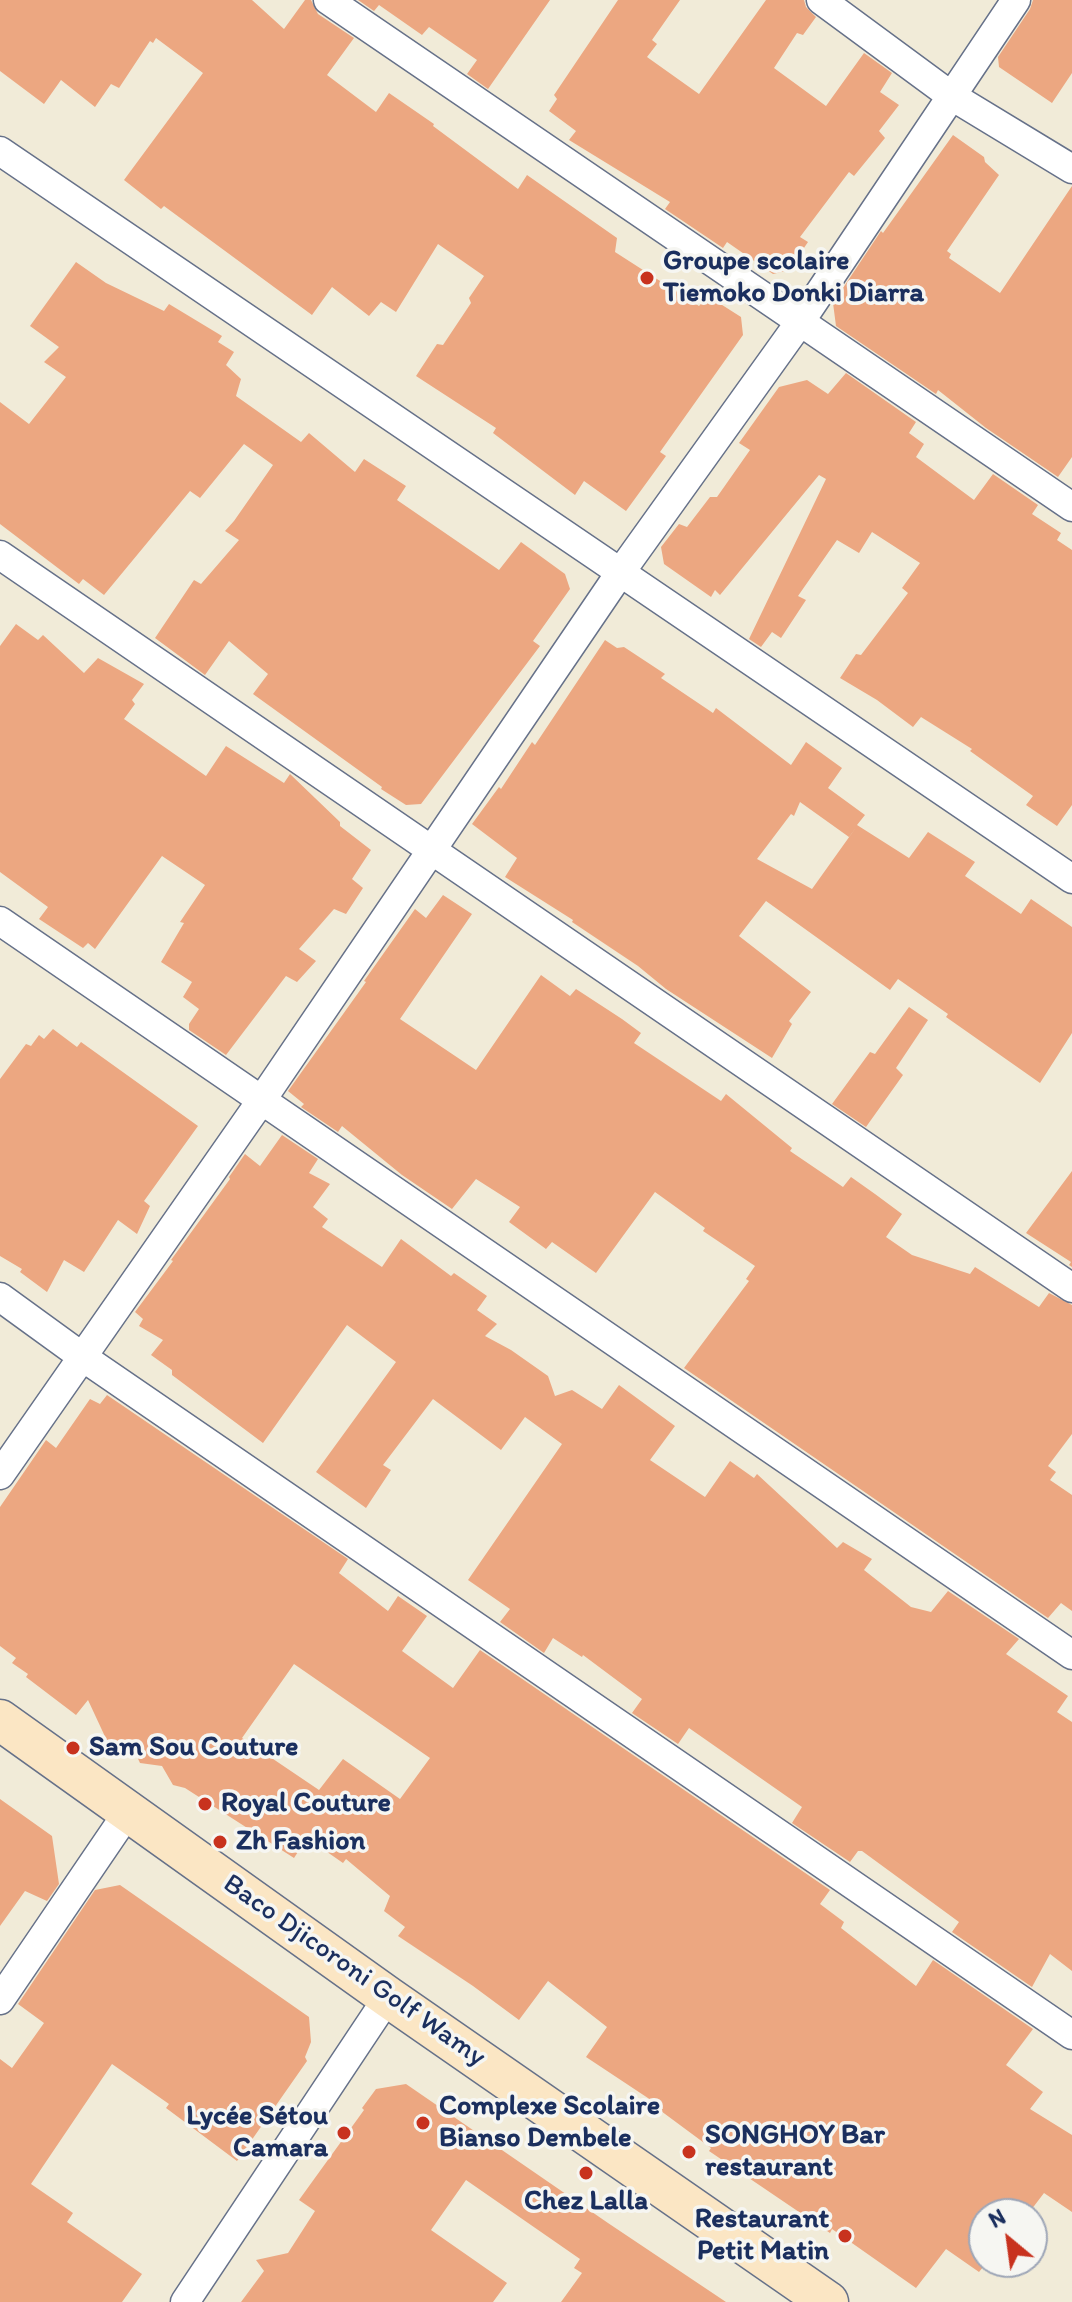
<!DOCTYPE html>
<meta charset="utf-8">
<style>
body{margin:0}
#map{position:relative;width:1072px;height:2302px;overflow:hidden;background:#f1ebd8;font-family:Itim,sans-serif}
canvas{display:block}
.north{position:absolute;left:968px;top:2198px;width:80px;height:80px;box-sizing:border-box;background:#f6f6f2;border:2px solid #9ea6b7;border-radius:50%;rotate:331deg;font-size:22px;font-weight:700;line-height:32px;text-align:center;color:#1b2f5e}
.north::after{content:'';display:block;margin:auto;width:28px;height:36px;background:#c8321e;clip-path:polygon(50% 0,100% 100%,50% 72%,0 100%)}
</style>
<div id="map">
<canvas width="1072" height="2302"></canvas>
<div class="north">N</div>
</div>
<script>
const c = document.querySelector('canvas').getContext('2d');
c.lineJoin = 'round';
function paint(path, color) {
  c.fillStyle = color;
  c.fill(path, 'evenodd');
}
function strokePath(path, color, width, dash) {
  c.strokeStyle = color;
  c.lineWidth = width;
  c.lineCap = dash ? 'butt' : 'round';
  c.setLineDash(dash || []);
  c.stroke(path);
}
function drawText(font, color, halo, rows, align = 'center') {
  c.font = font + ' Itim,sans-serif';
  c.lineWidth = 7;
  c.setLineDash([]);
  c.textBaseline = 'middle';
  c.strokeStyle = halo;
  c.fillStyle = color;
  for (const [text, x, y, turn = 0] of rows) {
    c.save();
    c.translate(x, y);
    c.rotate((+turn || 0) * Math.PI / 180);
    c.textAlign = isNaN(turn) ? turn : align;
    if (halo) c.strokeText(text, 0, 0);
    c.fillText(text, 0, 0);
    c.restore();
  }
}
paint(new Path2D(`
 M 0,0 L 252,0 L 284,29 L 305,0 L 311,0 L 318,14 L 354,38 L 327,75 L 376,112 L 389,93 L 434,124 L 433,126 L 518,189 L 527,175 L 617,238 L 615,252 L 699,306 L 708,296 L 741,317 L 743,335 L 660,452 L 666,456 L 626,511 L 584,481 L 575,495 L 493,433 L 496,428 L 416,376 L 437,344 L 443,345 L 471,303 L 469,298 L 484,276 L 438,244 L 396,312 L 381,302 L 369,316 L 332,287 L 312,315 L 164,206 L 161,209 L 124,180 L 203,73 L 156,38 L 153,43 L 150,41 L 119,88 L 111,84 L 95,107 L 61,80 L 44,104 L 0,71 Z
 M 358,0 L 550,0 L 488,89 L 467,74 L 477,60 L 429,27 L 422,35 L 379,5 L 374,11 Z
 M 618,0 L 680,0 L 652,40 L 657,44 L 647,57 L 699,94 L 766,0 L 804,0 L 806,7 L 816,17 L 803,35 L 797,33 L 774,68 L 826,106 L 864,53 L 892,73 L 880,92 L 899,105 L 879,131 L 885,138 L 854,176 L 849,172 L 800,237 L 808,242 L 789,270 L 773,274 L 727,242 L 723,248 L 665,209 L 670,202 L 569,140 L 576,131 L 549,111 L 557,99 L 554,95 Z
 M 1033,0 L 1072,0 L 1072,73 L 1052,103 L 999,67 L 998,57 L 1030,9 Z
 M 953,135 L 984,157 L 985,162 L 999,175 L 947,251 L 951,254 L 949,258 L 1000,293 L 1072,186 L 1072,457 L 1058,477 L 986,428 L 938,390 L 936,394 L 836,326 L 833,303 L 881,231 L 883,233 Z
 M 76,262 L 106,283 L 164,311 L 169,304 L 222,336 L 218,342 L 234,352 L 226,365 L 241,379 L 236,396 L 301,442 L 309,433 L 355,472 L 364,459 L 406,486 L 397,500 L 499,570 L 521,542 L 565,574 L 570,589 L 533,641 L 540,646 L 421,804 L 406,805 L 381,789 L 382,787 L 253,694 L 268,674 L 229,641 L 205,675 L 155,638 L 194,580 L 201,584 L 239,540 L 225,531 L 234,521 L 273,465 L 244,444 L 200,498 L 190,491 L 104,595 L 83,579 L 79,584 L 0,524 L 0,402 L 29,424 L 66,377 L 44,362 L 59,347 L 30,326 Z
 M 846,373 L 916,422 L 909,433 L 924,444 L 916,457 L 974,500 L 993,474 L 1038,505 L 1032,514 L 1061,533 L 1057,540 L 1072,550 L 1072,805 L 1057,826 L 1026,805 L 1033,796 L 970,751 L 972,749 L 921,717 L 913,727 L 877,700 L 840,678 L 856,654 L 861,655 L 908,593 L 902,588 L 920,563 L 872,532 L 859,553 L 837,540 L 798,596 L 806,600 L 781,638 L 772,632 L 761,647 L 749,639 L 826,479 L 819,475 L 720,595 L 715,590 L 711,597 L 664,564 L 661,547 L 679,524 L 687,527 L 710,497 L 717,497 L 750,450 L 739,443 L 779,387 L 807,380 L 828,394 Z
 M 16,624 L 38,640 L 43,635 L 84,673 L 98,658 L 144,684 L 132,700 L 135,704 L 124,719 L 206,776 L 226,746 L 284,783 L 290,774 L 340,822 L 340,826 L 371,850 L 352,879 L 363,888 L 346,914 L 334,909 L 299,949 L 316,961 L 297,982 L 286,976 L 226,1055 L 189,1030 L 189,1024 L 199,1009 L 183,997 L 192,982 L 161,962 L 184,923 L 180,922 L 205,885 L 162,856 L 95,949 L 88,943 L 83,948 L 39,919 L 48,907 L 0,872 L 0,646 Z
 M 605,640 L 617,648 L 624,647 L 665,674 L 661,678 L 713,713 L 716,708 L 791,765 L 806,742 L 842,768 L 828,788 L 865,815 L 857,825 L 909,858 L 928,832 L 975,862 L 965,876 L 1021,914 L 1031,899 L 1072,927 L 1072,1033 L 1040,1083 L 946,1017 L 948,1014 L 898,979 L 890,990 L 766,901 L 739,936 L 811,992 L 789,1021 L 792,1024 L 772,1058 L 666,989 L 638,966 L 572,922 L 573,920 L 505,877 L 517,858 L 472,824 L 499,787 L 501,789 L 532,742 L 535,745 ZM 800,802 L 849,837 L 857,826 L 812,889 L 757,859 L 791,814 L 794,816 Z
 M 443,895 L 472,914 L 400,1019 L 476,1070 L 541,975 L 570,996 L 576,989 L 622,1019 L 641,1033 L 634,1043 L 721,1101 L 726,1094 L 792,1148 L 790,1151 L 843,1187 L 851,1177 L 875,1194 L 902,1214 L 886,1237 L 912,1255 L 970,1274 L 975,1267 L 1039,1307 L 1049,1293 L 1072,1305 L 1072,1434 L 1048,1466 L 1056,1472 L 1050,1480 L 1072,1495 L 1072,1611 L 1061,1603 L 1048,1618 L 684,1368 L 749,1281 L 746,1279 L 755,1266 L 703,1231 L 705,1228 L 655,1192 L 596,1273 L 552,1242 L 546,1249 L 509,1222 L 520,1207 L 476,1179 L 452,1209 L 402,1175 L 342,1126 L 338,1132 L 301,1107 L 304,1104 L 288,1091 L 366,982 L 364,981 L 415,909 L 426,918 Z
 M 909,1007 L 928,1020 L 896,1068 L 903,1075 L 866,1127 L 832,1104 L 870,1052 L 875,1054 Z
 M 53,1029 L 77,1047 L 81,1042 L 198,1126 L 144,1201 L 150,1206 L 137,1234 L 118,1220 L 84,1272 L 64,1260 L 47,1292 L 20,1272 L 22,1269 L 0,1256 L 0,1079 L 26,1044 L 31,1046 L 39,1035 L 44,1039 Z
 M 282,1135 L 318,1159 L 309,1173 L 330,1184 L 313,1207 L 328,1219 L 322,1227 L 382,1267 L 401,1239 L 451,1276 L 454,1273 L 487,1296 L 477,1310 L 497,1324 L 485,1336 L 511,1350 L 548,1376 L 555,1396 L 572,1390 L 602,1409 L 619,1385 L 675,1426 L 650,1460 L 705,1497 L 730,1461 L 754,1478 L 757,1474 L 837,1548 L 843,1542 L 872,1559 L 864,1570 L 911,1607 L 931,1612 L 948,1591 L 1019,1639 L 1006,1654 L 1068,1696 L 1057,1712 L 1072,1722 L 1072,1971 L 1050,1954 L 1032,1987 L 952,1932 L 959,1922 L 862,1851 L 858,1851 L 850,1862 L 792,1823 L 802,1807 L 689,1728 L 678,1744 L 632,1713 L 642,1699 L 583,1655 L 582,1657 L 553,1638 L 544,1653 L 500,1622 L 510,1609 L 468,1580 L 562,1444 L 525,1417 L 501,1450 L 433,1399 L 383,1465 L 391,1470 L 366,1508 L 316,1472 L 396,1362 L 347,1325 L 263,1443 L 172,1375 L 172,1370 L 151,1355 L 163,1340 L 139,1326 L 143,1319 L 135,1312 L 173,1261 L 171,1260 L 230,1179 L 229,1177 L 245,1154 L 260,1166 Z
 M 1072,1171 L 1072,1267 L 1069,1265 L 1071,1262 L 1026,1233 Z
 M 107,1395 L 348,1559 L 339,1573 L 388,1611 L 398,1596 L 427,1616 L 402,1651 L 453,1688 L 480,1650 L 830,1890 L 820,1904 L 844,1922 L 841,1928 L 916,1986 L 933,1960 L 1033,2029 L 1006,2065 L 1043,2092 L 1030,2109 L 1072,2135 L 1072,2212 L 1044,2193 L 1028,2214 L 984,2214 L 984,2262 L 987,2262 L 979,2272 L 946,2249 L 916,2288 L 832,2229 L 830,2233 L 709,2151 L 711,2148 L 661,2111 L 663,2108 L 586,2057 L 607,2027 L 548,1981 L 519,2020 L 473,1986 L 398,1936 L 405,1927 L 384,1911 L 390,1896 L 346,1859 L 343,1863 L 307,1838 L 294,1858 L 185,1788 L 173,1785 L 162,1766 L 140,1763 L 132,1746 L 108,1743 L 88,1700 L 76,1715 L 26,1677 L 28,1674 L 12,1663 L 16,1658 L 0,1646 L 0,1507 L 46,1440 L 56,1448 L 90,1399 L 100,1404 ZM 294,1664 L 430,1758 L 400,1799 L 343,1759 L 319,1790 L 242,1738 Z
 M 0,1799 L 52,1836 L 59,1884 L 47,1901 L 25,1891 L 0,1926 Z
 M 120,1885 L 309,2017 L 311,2042 L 305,2057 L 307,2061 L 237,2161 L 166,2108 L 169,2104 L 112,2064 L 31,2184 L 73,2213 L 67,2222 L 142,2274 L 122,2302 L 0,2302 L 0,2059 L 12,2068 L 44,2023 L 18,2004 L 95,1890 Z
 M 406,2084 L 608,2223 L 726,2302 L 561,2302 L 582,2273 L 574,2268 L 580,2259 L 466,2180 L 431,2230 L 507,2283 L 493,2302 L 241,2302 L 264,2271 L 256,2260 L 288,2253 L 315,2211 L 299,2200 L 364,2110 L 362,2108 L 376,2089 Z`), '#eca781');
const street = new Path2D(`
 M 328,0 L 1072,507
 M 821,0 L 950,95 L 1072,169
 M 0,151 L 1072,879
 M 0,555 L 1072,1288
 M 0,921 L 1072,1655
 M 0,1297 L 84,1358 L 1072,2035
 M 0,1475 L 261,1101 L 620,573 L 800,322 L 1016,0
 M 0,2000 L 128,1812
 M 185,2302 L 388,1997`);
const secondary = new Path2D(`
 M 0,1720 L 388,1997 L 828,2302`);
strokePath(street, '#667189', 31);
strokePath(secondary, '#667189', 43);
strokePath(street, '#fff', 28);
strokePath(secondary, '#fbe6c4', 40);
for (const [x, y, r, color] of [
 [647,278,8,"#c8321e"],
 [73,1748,8,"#c8321e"],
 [205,1804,8,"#c8321e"],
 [220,1842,8,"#c8321e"],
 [423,2123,8,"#c8321e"],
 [344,2133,8,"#c8321e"],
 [689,2152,8,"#c8321e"],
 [586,2173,8,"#c8321e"],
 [845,2236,8,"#c8321e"]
]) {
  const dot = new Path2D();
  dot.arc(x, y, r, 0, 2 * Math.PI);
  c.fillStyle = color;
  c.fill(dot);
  strokePath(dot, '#f6f6f2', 3);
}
drawText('bold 28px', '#1b2f5e', '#f6f6f2', [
 ["Groupe scolaire",663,262],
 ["Tiemoko Donki Diarra",663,294],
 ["Sam Sou Couture",89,1748],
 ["Royal Couture",221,1804],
 ["Zh Fashion",236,1842],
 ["Complexe Scolaire",439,2107],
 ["Bianso Dembele",439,2139],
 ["Lycée Sétou",328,2117,"right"],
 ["Camara",328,2149,"right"],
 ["SONGHOY Bar",705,2136],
 ["restaurant",705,2168],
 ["Chez Lalla",586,2202,"center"],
 ["Restaurant",829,2220,"right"],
 ["Petit Matin",829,2252,"right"]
], 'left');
drawText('28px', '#1b2f5e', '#f6f6f2', [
 ["Baco Djicoroni Golf Wamy",354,1971,35]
]);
</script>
